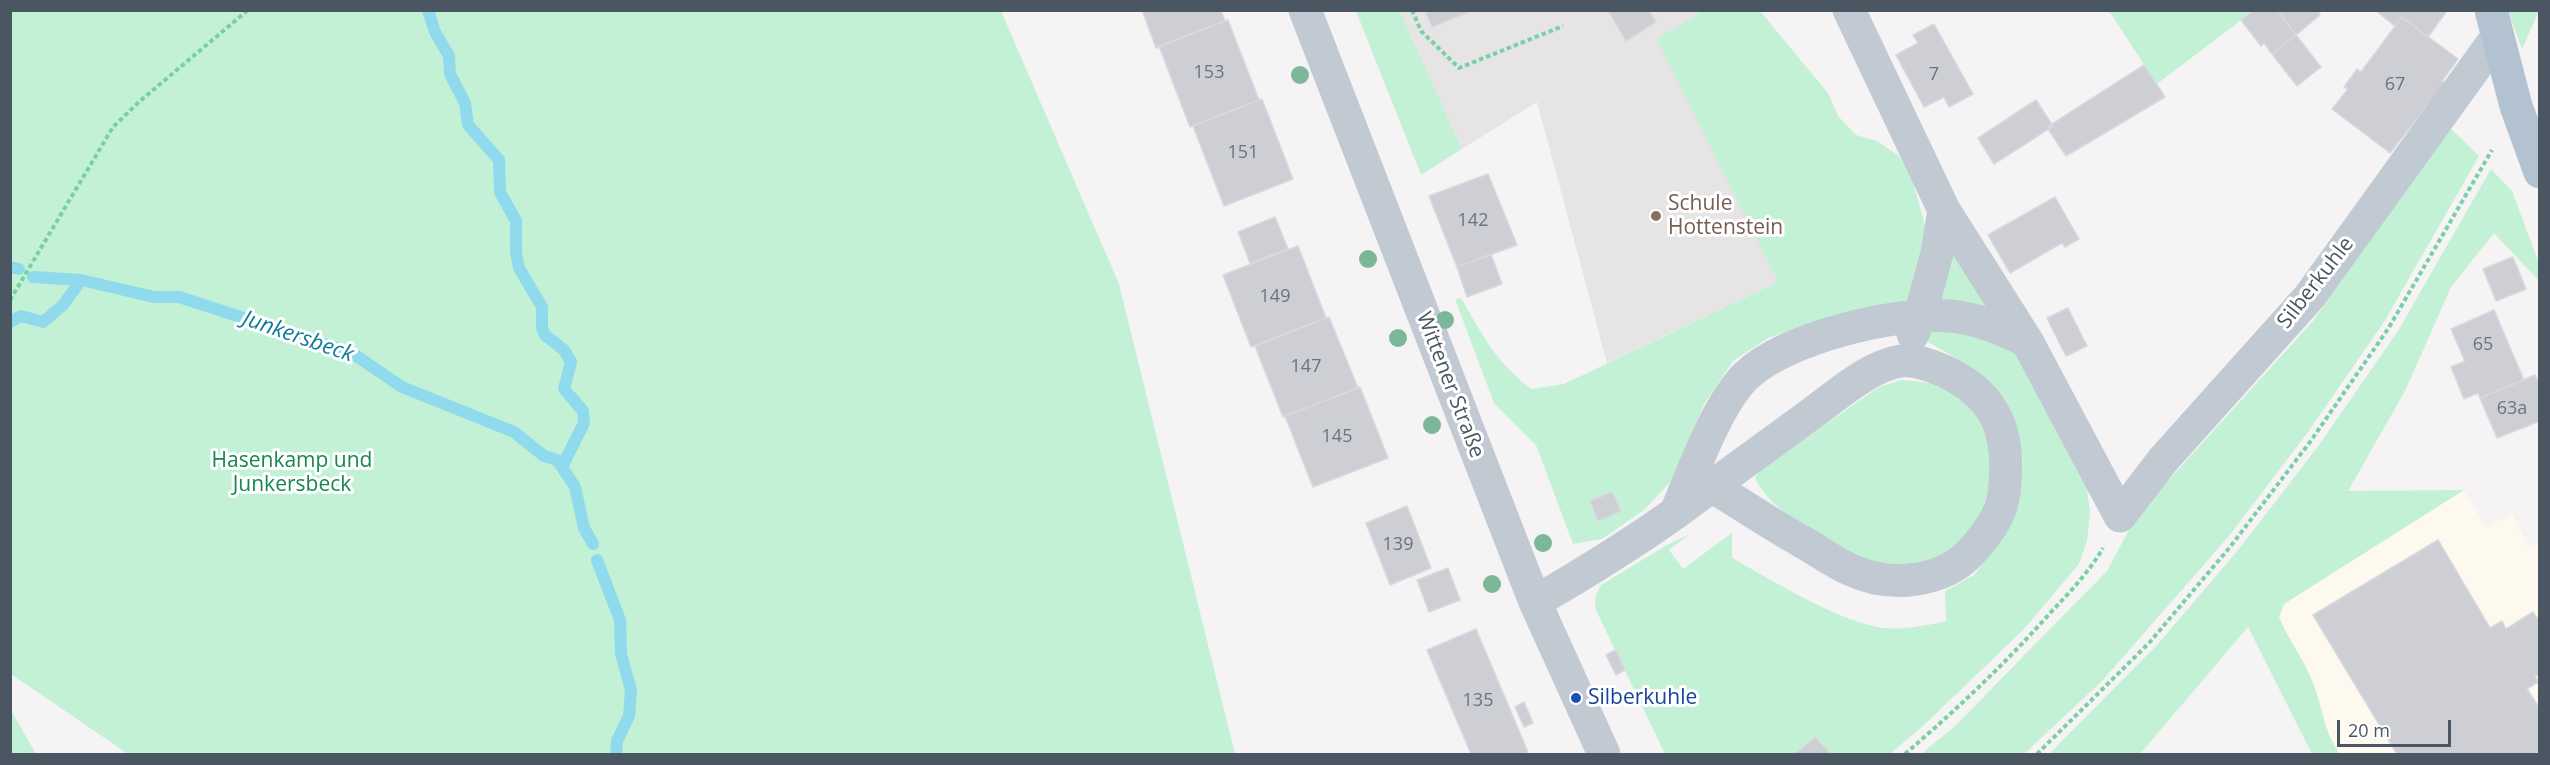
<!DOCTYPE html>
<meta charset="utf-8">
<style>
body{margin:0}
#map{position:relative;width:2550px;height:765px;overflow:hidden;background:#f5f3f3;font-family:"Open Sans",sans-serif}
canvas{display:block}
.frame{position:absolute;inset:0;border:12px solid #4a5661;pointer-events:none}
.scale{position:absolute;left:2337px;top:720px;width:114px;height:27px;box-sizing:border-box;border:3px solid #4a5661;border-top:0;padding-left:8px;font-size:18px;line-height:21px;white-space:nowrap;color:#4a5661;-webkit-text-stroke:4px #fff;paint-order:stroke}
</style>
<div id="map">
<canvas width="2550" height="765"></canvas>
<div class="frame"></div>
<div class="scale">20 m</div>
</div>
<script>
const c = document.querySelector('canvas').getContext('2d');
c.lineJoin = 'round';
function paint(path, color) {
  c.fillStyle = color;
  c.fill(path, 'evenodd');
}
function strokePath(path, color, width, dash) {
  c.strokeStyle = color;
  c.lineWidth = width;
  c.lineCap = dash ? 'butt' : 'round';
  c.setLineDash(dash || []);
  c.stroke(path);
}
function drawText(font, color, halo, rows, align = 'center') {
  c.font = font + ' "Open Sans",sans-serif';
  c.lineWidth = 6;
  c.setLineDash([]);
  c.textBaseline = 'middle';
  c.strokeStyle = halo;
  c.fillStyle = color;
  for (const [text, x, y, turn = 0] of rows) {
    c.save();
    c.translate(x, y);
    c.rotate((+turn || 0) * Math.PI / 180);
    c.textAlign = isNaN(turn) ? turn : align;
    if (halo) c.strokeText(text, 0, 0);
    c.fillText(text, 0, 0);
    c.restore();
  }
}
paint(new Path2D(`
 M 2464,490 L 2486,528 L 2512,513 L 2529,547 L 2539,543 L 2539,754 L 2340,754 L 2329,734 L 2312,679 L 2286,635 L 2279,617 L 2284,604 Z`), '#fdf9ef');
paint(new Path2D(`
 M 1400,11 L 1703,11 L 1658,39 L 1778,282 L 1607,363 L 1537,102 L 1462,149 Z`), '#e6e4e5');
paint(new Path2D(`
 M 11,10 L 1001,11 L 1119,284 L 1235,754 L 128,754 L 11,674 Z
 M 1356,11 L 1400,11 L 1462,149 L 1421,175 Z
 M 1703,11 L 1760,11 L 1828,93 L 1838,116 L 1856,135 L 1877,141 L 1899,156 L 1912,178 L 1925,226 L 1912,298 L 1895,308 L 1807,325 L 1768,338 L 1733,361 L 1704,404 L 1675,477 L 1644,510 L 1602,539 L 1573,544 L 1536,445 L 1494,403 L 1455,299 L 1461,298 C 1484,337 1495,361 1531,389 L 1564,384 L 1778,282 L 1657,39 Z
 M 2109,11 L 2253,11 L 2157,84 Z
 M 2508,11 L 2539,11 L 2522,49 Z
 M 2449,127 L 2479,156 L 2384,322 L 2308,432 L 2229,536 L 2102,681 L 2024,754 L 1921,754 L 1954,727 L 2107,571 L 2137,515 L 2313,321 Z
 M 2491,169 L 2512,191 L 2539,263 L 2539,281 L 2494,233 L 2451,287 L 2405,391 L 2348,491 L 2464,490 L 2284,604 L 2279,617 C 2288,639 2303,658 2312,680 C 2322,704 2324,734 2340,754 L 2312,754 L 2248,627 L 2140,754 L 2049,754 L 2157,645 L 2239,549 L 2319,445 L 2398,331 Z
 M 1949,242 L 1996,313 L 1929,307 Z
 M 1956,326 L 2025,356 L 2086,484 L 2090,511 L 2087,541 L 2079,564 L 2023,630 L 1925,724 L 1890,754 L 1665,754 L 1595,608 L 1596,595 L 1601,585 L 1667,545 L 1690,534 L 1669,550 L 1683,569 L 1732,533 L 1732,558 C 1774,581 1832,618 1878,627 C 1900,631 1925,626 1946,621 L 1945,591 L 1974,575 L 2001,541 L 2019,505 L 2023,463 L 2015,423 L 2007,402 L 1992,385 L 1966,364 L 1923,339 L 1926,331 Z
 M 1901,380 C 1917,381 1931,382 1946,389 C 1989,411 2000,466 1983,508 C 1977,520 1970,537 1959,546 C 1934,566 1898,569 1867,561 C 1854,558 1840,546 1828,539 C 1802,524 1768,507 1755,478 L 1760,470 L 1879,387 Z
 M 10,710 L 11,710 L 36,754 L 11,754 Z`), '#c3f1d5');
strokePath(new Path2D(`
 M 428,10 L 435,32 L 449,56 L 450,74 L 465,103 L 468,125 L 499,160 L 500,192 L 516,221 L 516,253 L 519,268 L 542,307 L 542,328 L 545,335 L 564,350 L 571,362 L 564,389 L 583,411 L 584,423 L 562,467
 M 10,267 L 19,269
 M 33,277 L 81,280 L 154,297 L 179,297 L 352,353 L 402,387 L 514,432 L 544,456 L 557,460 L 562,467 L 575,487 L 584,528 L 593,544
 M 10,322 L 21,316 L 43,322 L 63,305 L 81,280
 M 597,560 L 620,620 L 621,654 L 631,690 L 629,716 L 617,741 L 616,754`), '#90daee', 12);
const building = new Path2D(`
 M 1142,10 L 1221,10 L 1225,21 L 1156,48 Z
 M 1425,10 L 1473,10 L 1432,27 Z
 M 1608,10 L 1649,10 L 1656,22 L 1626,41 Z
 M 2254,10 L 2277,10 L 2296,35 L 2272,54 L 2264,43 L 2261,46 L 2241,20 Z
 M 2277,10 L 2317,10 L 2320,15 L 2296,35 Z
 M 2375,10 L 2444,10 L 2446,12 L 2428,37 L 2402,17 L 2395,26 Z
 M 2402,17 L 2458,59 L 2442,81 L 2445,83 L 2390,153 L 2332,109 L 2348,89 L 2344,87 L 2357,69 L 2361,72 Z
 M 1228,20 L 1259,100 L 1190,127 L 1159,46 Z
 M 1934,24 L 1973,94 L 1949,107 L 1944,97 L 1924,107 L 1896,55 L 1918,43 L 1913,35 Z
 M 2296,35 L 2321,67 L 2297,86 L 2272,54 Z
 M 2144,65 L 2165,97 L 2066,156 L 2048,129 L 2052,124 Z
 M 1262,99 L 1293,179 L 1224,206 L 1193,126 Z
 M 2036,100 L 2053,126 L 1994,164 L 1978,138 Z
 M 1488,174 L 1517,245 L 1457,267 L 1429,196 Z
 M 2055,197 L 2079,239 L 2065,247 L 2062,243 L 2010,273 L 1988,235 Z
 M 1275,217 L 1288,249 L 1250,263 L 1238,232 Z
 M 1298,246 L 1326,318 L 1251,347 L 1223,275 Z
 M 1491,254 L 1502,284 L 1467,297 L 1457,267 Z
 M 2513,257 L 2526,289 L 2496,301 L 2483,269 Z
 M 2068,308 L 2087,346 L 2066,356 L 2047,318 Z
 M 2494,310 L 2524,380 L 2480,398 L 2478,393 L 2464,399 L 2451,367 L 2465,361 L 2451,329 Z
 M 1329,317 L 1358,388 L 1283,417 L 1255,346 Z
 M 2535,375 L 2540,385 L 2540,421 L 2497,438 L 2480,398 Z
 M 1360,387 L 1388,458 L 1313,487 L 1285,416 Z
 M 1612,492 L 1621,511 L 1598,521 L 1590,501 Z
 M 1407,506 L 1431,568 L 1390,585 L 1366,523 Z
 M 2438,540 L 2490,628 L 2502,621 L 2506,629 L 2533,612 L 2540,622 L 2540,674 L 2535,676 L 2538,682 L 2527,689 L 2540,709 L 2540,754 L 2397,754 L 2313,615 Z
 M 1448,568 L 1460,600 L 1429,612 L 1417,580 Z
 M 1476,629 L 1528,752 L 1522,754 L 1471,754 L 1427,650 Z
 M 1616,650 L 1625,670 L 1616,675 L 1606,655 Z
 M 1524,702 L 1533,723 L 1524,727 L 1515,707 Z
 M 1815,737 L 1829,752 L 1827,754 L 1795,754 Z`);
paint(building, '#cdcfd5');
strokePath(building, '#d7d9de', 1.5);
strokePath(new Path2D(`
 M 1412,10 L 1421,31 L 1459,68 L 1563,26
 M 10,300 L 113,127 L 140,101 L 248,10
 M 1905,754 C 1956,710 2006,663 2051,612 C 2070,592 2089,572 2103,548
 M 2037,754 L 2149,643 L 2230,547 L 2310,442 L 2388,329 L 2492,150`), '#7ad0a6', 4, [4.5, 3]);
strokePath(new Path2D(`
 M 1305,10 L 1535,602 L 1604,754
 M 1849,10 L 1944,210 L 1937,253 L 1920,316 L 1913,334
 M 1944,210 L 2027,341 L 2120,516 L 2163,460 L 2310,296 L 2497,37
 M 1676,512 C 1693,473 1717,403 1747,375 C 1788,337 1895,312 1949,316 C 1976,318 2003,329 2027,341
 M 1535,602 C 1583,574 1632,544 1678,511 C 1721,480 1764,448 1807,417 C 1834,398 1868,366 1901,361 C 1915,359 1932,366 1944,371 C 2000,397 2011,437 2004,494 C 2001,516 1987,534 1973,550 C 1943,584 1888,588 1849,569 C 1832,561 1817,550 1801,541 C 1771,524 1742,505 1712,486`), '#c1cad2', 33);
strokePath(new Path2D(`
 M 2491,10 L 2516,106 L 2540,172`), '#b3c2d1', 33);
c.fillStyle = '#7bb799';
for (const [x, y] of [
 [1300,75],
 [1368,259],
 [1445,320],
 [1398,338],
 [1432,425],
 [1543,543],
 [1492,584]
]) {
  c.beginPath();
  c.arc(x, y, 9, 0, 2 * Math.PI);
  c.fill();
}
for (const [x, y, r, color] of [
 [1656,216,6,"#8d6e63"],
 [1576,698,6,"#1a4fb4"]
]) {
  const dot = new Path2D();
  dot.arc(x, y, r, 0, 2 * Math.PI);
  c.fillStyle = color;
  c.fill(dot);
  strokePath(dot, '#fff', 2);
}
drawText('18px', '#6b747e', null, [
 ["153",1209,73],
 ["7",1934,75],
 ["67",2395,85],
 ["151",1243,153],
 ["142",1473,221],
 ["149",1275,297],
 ["65",2483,345],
 ["147",1306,367],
 ["63a",2512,409],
 ["145",1337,437],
 ["139",1398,545],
 ["135",1478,701]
]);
drawText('21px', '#785e54', '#fff', [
 ["Schule",1668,204],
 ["Hottenstein",1668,228]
], 'left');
drawText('21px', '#4a5661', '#fff', [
 ["Silberkuhle",2316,283,-52],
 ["Wittener Straße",1450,385,69]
]);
drawText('21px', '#17864f', '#fff', [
 ["Hasenkamp und",292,461],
 ["Junkersbeck",292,485]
]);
drawText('21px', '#164399', '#fff', [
 ["Silberkuhle",1588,698]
], 'left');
drawText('italic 22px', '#0c7c9b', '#fff', [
 ["Junkersbeck",298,337,19]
]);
</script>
